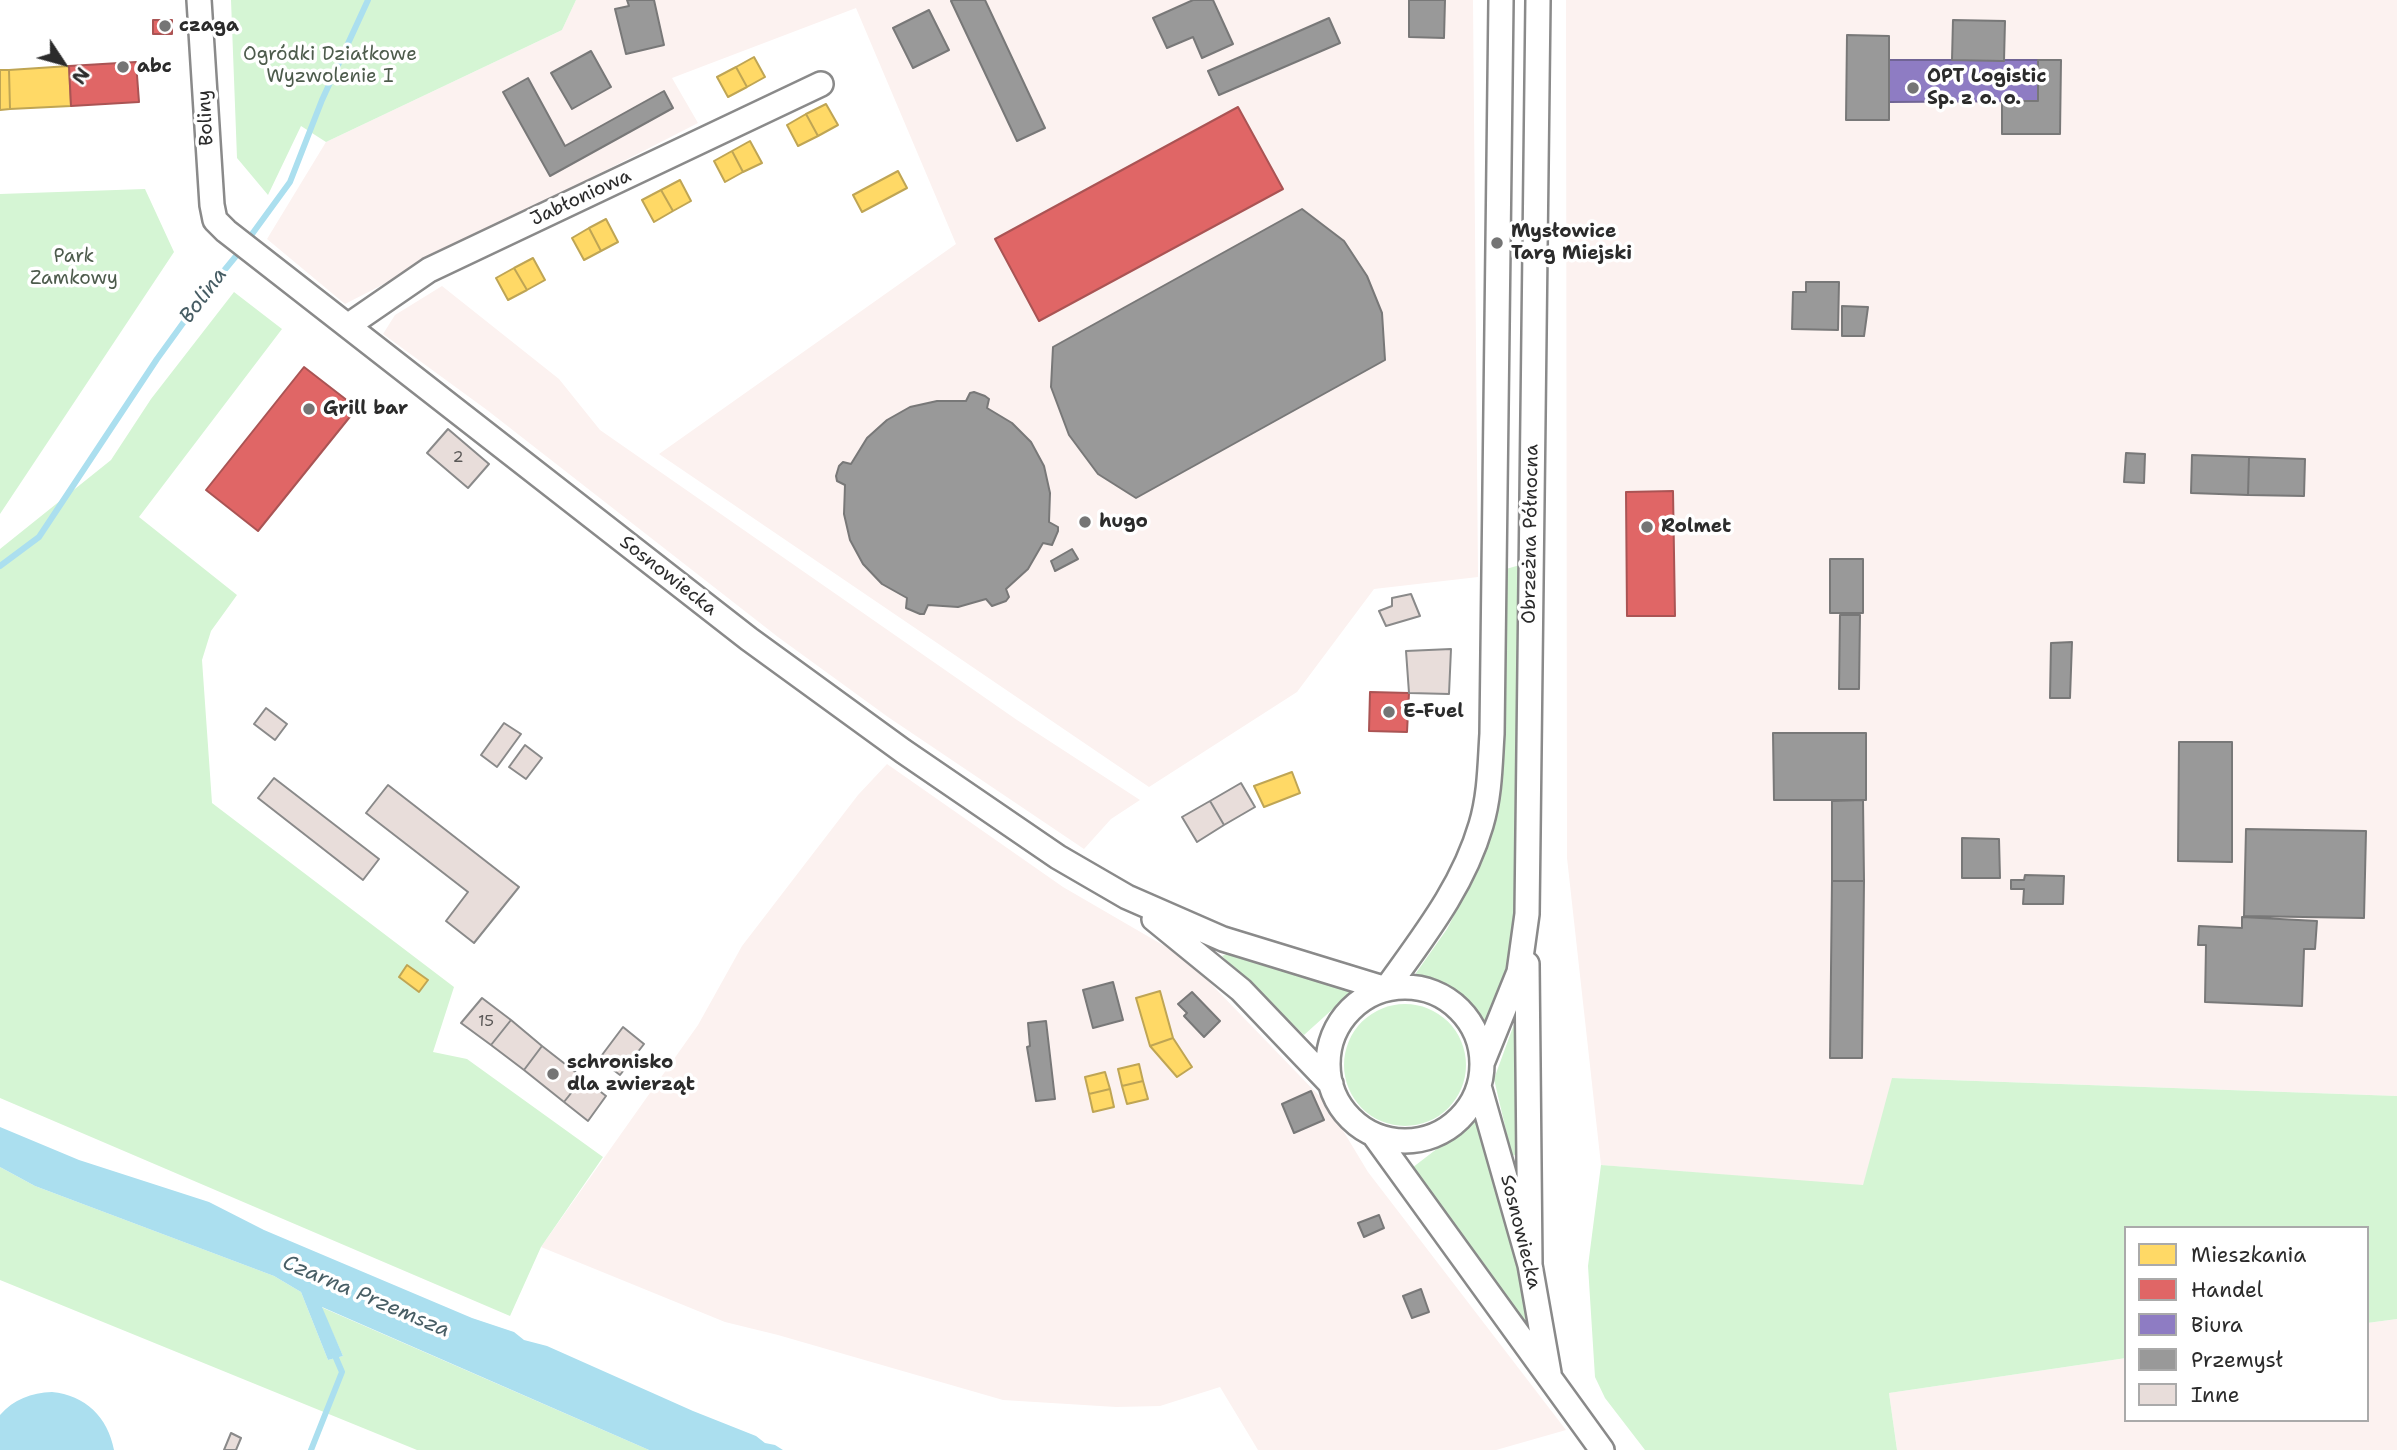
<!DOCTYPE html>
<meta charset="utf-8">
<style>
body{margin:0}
#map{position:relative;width:2397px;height:1450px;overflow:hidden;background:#fff;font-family:"Shantell Sans",sans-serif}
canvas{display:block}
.legend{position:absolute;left:2124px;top:1226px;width:245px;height:196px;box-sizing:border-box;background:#fff;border:2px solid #aaa;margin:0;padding:9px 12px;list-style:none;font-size:21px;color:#2b2b2b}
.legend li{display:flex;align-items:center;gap:14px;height:35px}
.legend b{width:35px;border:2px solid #aaa}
.north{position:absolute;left:28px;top:28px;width:70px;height:70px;-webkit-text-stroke:5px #fff;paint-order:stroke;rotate:126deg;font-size:19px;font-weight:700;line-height:28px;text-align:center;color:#2b2b2b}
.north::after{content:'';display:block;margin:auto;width:24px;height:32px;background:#2b2b2b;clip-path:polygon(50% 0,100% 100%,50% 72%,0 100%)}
</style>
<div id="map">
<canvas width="2397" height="1450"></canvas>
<ul class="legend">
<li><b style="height:19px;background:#ffd966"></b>Mieszkania</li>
<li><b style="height:19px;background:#e06666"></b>Handel</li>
<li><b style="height:19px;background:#8e7cc3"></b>Biura</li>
<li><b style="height:19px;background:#999"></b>Przemysł</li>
<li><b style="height:19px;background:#e8ddda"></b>Inne</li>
</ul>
<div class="north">N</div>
</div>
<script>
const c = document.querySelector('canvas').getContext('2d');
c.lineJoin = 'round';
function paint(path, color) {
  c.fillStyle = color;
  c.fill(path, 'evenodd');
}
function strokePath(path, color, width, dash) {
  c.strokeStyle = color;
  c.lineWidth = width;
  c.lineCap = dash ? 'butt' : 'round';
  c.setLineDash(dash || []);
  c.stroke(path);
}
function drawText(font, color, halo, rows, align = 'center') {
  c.font = font + ' "Shantell Sans",sans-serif';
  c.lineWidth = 7;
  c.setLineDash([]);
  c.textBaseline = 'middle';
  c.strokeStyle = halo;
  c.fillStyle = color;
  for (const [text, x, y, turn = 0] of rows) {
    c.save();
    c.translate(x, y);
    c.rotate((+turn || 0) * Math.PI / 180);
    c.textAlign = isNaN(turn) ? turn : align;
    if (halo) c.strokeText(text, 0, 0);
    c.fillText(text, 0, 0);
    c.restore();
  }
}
paint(new Path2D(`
 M 576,0 L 1473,0 L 1478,577 L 1374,589 L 1297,692 L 1149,787 L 659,454 L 956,244 L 856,8 L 672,78 L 698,123 L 345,304 L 267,239 L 326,142 L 562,30 Z
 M 1566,0 L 2397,0 L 2397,1096 L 1893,1078 L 1863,1186 L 1601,1165 L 1567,858 Z
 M 442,286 L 559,379 L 600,430 L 1017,720 L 1140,800 L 1111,819 L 1084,849 L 888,717 L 778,637 L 487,410 L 383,334 L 395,315 Z
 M 887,764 L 1063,887 L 1187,959 L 1327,1104 L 1368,1172 L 1566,1430 L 1496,1450 L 1258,1450 L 1220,1387 L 1160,1406 L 1116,1407 L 1003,1400 L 778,1335 L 725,1322 L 541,1247 L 698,1025 L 742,946 L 858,795 Z
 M 2397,1319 L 2397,1450 L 1897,1450 L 1889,1393 L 2126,1358 L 2126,1420 L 2367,1420 L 2367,1323 Z`), '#fcf2f0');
paint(new Path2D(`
 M 231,0 L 576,0 L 562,30 L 326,142 L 301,126 L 268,195 L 237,158 Z
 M 145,189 L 174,252 L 0,514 L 0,194 Z
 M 234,292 L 282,329 L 139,517 L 237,595 L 211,631 L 202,660 L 212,803 L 454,987 L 433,1052 L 467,1059 L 603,1157 L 541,1247 L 510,1316 L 0,1098 L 0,549 L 111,460 L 151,399 Z
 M 1520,565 L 1517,855 L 1514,934 L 1503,982 L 1486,1025 C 1464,996 1452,986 1417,976 L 1416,973 L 1447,929 L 1473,879 L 1492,828 L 1501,790 L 1506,569 Z
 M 1227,954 L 1231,955 L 1355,989 L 1304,1035 L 1222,956 Z
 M1344 1065a61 61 0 1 1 122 0a61 61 0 1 1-122 0Z
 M 1517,1016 L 1520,1153 L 1512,1156 L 1494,1079 Z
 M 1892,1078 L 2397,1096 L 2397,1319 L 2367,1323 L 2367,1228 L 2126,1228 L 2126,1358 L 1889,1393 L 1897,1450 L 1645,1450 L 1605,1398 L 1595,1377 L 1588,1266 L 1601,1165 L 1863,1185 Z
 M 1481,1115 L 1533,1328 L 1529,1331 L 1408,1171 Z
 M 0,1167 L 35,1186 L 274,1276 L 301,1292 L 328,1360 L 343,1356 L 321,1307 L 649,1450 L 417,1450 L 0,1280 Z`), '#d5f5d4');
paint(new Path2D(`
 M 0,1127 L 79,1160 L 209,1202 L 264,1230 L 472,1318 L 514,1332 L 524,1340 L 547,1346 L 693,1411 L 756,1436 L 765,1443 L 775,1445 L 783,1450 L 649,1450 L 322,1307 L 343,1356 L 328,1360 L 301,1292 L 274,1276 L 35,1186 L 0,1167 Z
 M 52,1392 C 85,1395 108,1417 114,1450 L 0,1450 L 0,1415 C 14,1399 31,1393 52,1392 Z`), '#abdfef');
const homes = new Path2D(`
 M 754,57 L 765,77 L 747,87 L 736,67 Z
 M 69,66 L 71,106 L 10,109 L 9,70 Z
 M 736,67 L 747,87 L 728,97 L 717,77 Z
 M 0,70 L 9,70 L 10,109 L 0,110 Z
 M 826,104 L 838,125 L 818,136 L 806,114 Z
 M 806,114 L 818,136 L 798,146 L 787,125 Z
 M 750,141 L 762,163 L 743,172 L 732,151 Z
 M 732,151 L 743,172 L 725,182 L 714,161 Z
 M 898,171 L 907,188 L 862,212 L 853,195 Z
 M 680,180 L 691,201 L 673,211 L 661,190 Z
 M 661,190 L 673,211 L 654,222 L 642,200 Z
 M 606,219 L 618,242 L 601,251 L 589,228 Z
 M 589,228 L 601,251 L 584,260 L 572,238 Z
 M 533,258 L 545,280 L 527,290 L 514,268 Z
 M 514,268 L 527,290 L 508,300 L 496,278 Z
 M 1292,772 L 1300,793 L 1264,807 L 1254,786 Z
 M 407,965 L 428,980 L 419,992 L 399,977 Z
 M 1160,991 L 1173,1038 L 1150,1046 L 1136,998 Z
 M 1173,1038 L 1192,1067 L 1177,1077 L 1150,1046 Z
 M 1139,1064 L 1143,1081 L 1122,1086 L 1118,1069 Z
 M 1105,1072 L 1110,1089 L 1089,1094 L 1085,1077 Z
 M 1143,1081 L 1148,1099 L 1127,1104 L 1122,1086 Z
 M 1110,1089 L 1114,1107 L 1093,1112 L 1089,1094 Z`);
paint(homes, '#ffd966');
strokePath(homes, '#bfa554', 2);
const shops = new Path2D(`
 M 153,20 L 172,20 L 172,34 L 153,34 Z
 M 136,62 L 139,102 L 71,106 L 69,66 Z
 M 1238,107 L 1283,189 L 1039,321 L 995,239 Z
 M 304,367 L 357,408 L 258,531 L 206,490 Z
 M 1673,491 L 1675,616 L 1627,616 L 1626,492 Z
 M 1370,692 L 1409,693 L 1407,732 L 1369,731 Z`);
paint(shops, '#e06666');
strokePath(shops, '#aa5454', 2);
const offices = new Path2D(`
 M 1889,60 L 2038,60 L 2038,101 L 1889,102 Z`);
paint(offices, '#8e7cc3');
strokePath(offices, '#706495', 2);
const industry = new Path2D(`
 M 627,0 L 654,0 L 664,45 L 626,54 L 615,9 L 629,6 Z
 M 953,0 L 985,0 L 1045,128 L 1017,141 L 951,1 Z
 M 1193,0 L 1213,0 L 1233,44 L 1202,58 L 1193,37 L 1167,48 L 1153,18 Z
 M 1409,0 L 1445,0 L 1444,38 L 1409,37 Z
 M 929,10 L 949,50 L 913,68 L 893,28 Z
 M 1329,18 L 1340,43 L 1219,95 L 1208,71 Z
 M 1953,20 L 2005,21 L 2004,61 L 1952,60 Z
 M 1847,35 L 1889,36 L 1889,120 L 1846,120 Z
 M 591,51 L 611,87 L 572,109 L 551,73 Z
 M 2038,60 L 2061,60 L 2060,134 L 2002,134 L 2002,101 L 2038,101 Z
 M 528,78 L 565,146 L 664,91 L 673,108 L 550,176 L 503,92 Z
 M 1302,209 L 1344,241 L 1367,276 L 1382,313 L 1385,360 L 1136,498 L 1098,474 L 1069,435 L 1051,387 L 1053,347 Z
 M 1806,282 L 1839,282 L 1838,330 L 1792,329 L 1793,292 L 1806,292 Z
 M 1842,306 L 1868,307 L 1864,336 L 1842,336 Z
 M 974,392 L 985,396 L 989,399 L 987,408 L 1012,423 L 1031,442 L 1044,466 L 1050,493 L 1049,522 L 1058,527 L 1058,531 L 1052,545 L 1043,543 L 1028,569 L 1006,589 L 1009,597 L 1006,601 L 992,606 L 986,599 L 958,607 L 928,605 L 924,614 L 920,614 L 906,608 L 907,598 L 882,584 L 863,564 L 850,540 L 844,514 L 845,485 L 837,481 L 836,476 L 839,466 L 843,462 L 851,464 L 867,438 L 887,420 L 910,407 L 937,401 L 966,401 L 970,393 Z
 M 2126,453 L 2145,454 L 2144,483 L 2124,482 Z
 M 2192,455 L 2249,457 L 2248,495 L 2191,493 Z
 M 2249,457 L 2305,459 L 2304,496 L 2248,495 Z
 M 1072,549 L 1078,559 L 1055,571 L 1051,561 Z
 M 1830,559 L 1863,559 L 1863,613 L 1830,613 Z
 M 1840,615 L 1860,615 L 1859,689 L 1839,689 Z
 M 2072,642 L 2070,698 L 2050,698 L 2051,643 Z
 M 1773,733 L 1866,733 L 1866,800 L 1774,800 Z
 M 2179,742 L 2232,742 L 2232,862 L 2178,861 Z
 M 1863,800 L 1864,881 L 1832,881 L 1832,801 Z
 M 2246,829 L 2366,831 L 2364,918 L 2244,916 Z
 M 1962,838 L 1999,839 L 2000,878 L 1962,878 Z
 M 2025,875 L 2064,876 L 2063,904 L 2023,904 L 2024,889 L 2011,889 L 2011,880 L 2024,880 Z
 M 1832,881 L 1864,881 L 1862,1058 L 1830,1058 Z
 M 2242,917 L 2317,921 L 2315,949 L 2304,949 L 2302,1006 L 2205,1002 L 2206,945 L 2198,945 L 2199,926 L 2242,928 Z
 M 1113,982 L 1123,1020 L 1093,1028 L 1083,990 Z
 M 1192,992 L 1220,1021 L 1204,1037 L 1184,1016 L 1187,1013 L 1178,1004 Z
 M 1046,1021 L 1055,1099 L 1036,1101 L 1027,1047 L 1030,1046 L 1028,1023 Z
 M 1311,1091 L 1324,1120 L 1294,1133 L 1282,1104 Z
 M 1379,1215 L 1384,1228 L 1364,1237 L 1358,1223 Z
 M 1421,1289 L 1429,1312 L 1412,1318 L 1403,1296 Z`);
paint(industry, '#999');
strokePath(industry, '#787878', 2);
strokePath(new Path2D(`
 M 247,241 L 290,182 L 322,100 L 368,0
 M 0,566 L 39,537 L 157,359 L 199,301 L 241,250
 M 311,1450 L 342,1372 L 333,1351`), '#abdfef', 6);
const building = new Path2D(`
 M 448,429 L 489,464 L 468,488 L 427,453 Z
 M 1411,594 L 1420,616 L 1386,626 L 1379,611 L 1392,606 L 1392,598 Z
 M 1451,649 L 1449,694 L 1409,693 L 1406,651 Z
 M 266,708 L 287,724 L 275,740 L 254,724 Z
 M 504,723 L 521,734 L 497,767 L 481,755 Z
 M 525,745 L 542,758 L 526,779 L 509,767 Z
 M 274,778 L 379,859 L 363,880 L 258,798 Z
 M 1241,783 L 1255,807 L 1224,825 L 1210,801 Z
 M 388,785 L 519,887 L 474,943 L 446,921 L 468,892 L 366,813 Z
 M 1210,801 L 1224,825 L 1197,842 L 1182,817 Z
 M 482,998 L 511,1020 L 491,1045 L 461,1023 Z
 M 511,1020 L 542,1046 L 524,1070 L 491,1045 Z
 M 623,1027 L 644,1044 L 620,1075 L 599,1059 Z
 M 542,1046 L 583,1078 L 564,1102 L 524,1070 Z
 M 583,1078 L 606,1096 L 588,1121 L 564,1102 Z
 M 231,1433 L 241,1438 L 236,1450 L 224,1450 Z`);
paint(building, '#e8ddda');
strokePath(building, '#8a8a8a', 2);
const minor = new Path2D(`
 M 199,0 L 212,205 L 215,220 L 226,231 L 749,639 L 903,751 L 1058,857 L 1127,897 L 1223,939 L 1386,989
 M 349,325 L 429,270 L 821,84
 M 1154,919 L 1241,990 L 1331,1084
 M 1527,964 L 1530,1265
 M1328 1064a77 77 0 1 1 154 0a77 77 0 1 1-154 0Z
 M 1386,989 C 1423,937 1463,887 1481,825 C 1490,795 1490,764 1492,734 L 1501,0
 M 1483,1061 L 1519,972 L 1527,914 L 1538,0
 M 1479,1086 L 1530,1265 L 1549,1373
 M 1374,1135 L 1602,1450`);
strokePath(minor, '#8a8a8a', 28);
strokePath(minor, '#fff', 23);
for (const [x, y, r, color] of [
 [165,26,7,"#757575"],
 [123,67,7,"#757575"],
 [1913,88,7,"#757575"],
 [1497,243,7,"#757575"],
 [309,409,7,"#757575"],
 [1085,522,7,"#757575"],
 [1647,527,7,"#757575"],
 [1389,712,7,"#757575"],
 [553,1074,7,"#757575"]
]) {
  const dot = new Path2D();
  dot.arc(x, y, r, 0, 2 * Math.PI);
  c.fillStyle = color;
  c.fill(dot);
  strokePath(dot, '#fff', 2.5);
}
drawText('16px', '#5a5857', null, [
 ["2",458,458],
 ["15",486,1022]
]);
drawText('bold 19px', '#2b2b2b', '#fff', [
 ["czaga",179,26],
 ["abc",137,67],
 ["OPT Logistic",1927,77],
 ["Sp. z o. o.",1927,99],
 ["Mysłowice",1511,232],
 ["Targ Miejski",1511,254],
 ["Grill bar",323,409],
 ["hugo",1099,522],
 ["Rolmet",1661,527],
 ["E-Fuel",1403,712],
 ["schronisko",567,1063],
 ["dla zwierząt",567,1085]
], 'left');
drawText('19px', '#4d5b4c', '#fff', [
 ["Ogródki Działkowe",330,55],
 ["Wyzwolenie I",330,77],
 ["Park",74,257],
 ["Zamkowy",74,279]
]);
drawText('19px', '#2b2b2b', '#fff', [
 ["Boliny",206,118,-93],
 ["Jabłoniowa",581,198,-25],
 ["Obrzeżna Północna",1531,534,-89],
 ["Sosnowiecka",668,576,38],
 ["Sosnowiecka",1520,1232,76]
]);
drawText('italic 21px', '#475d64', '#fff', [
 ["Bolina",204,296,-53],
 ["Czarna Przemsza",366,1297,23]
]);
</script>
